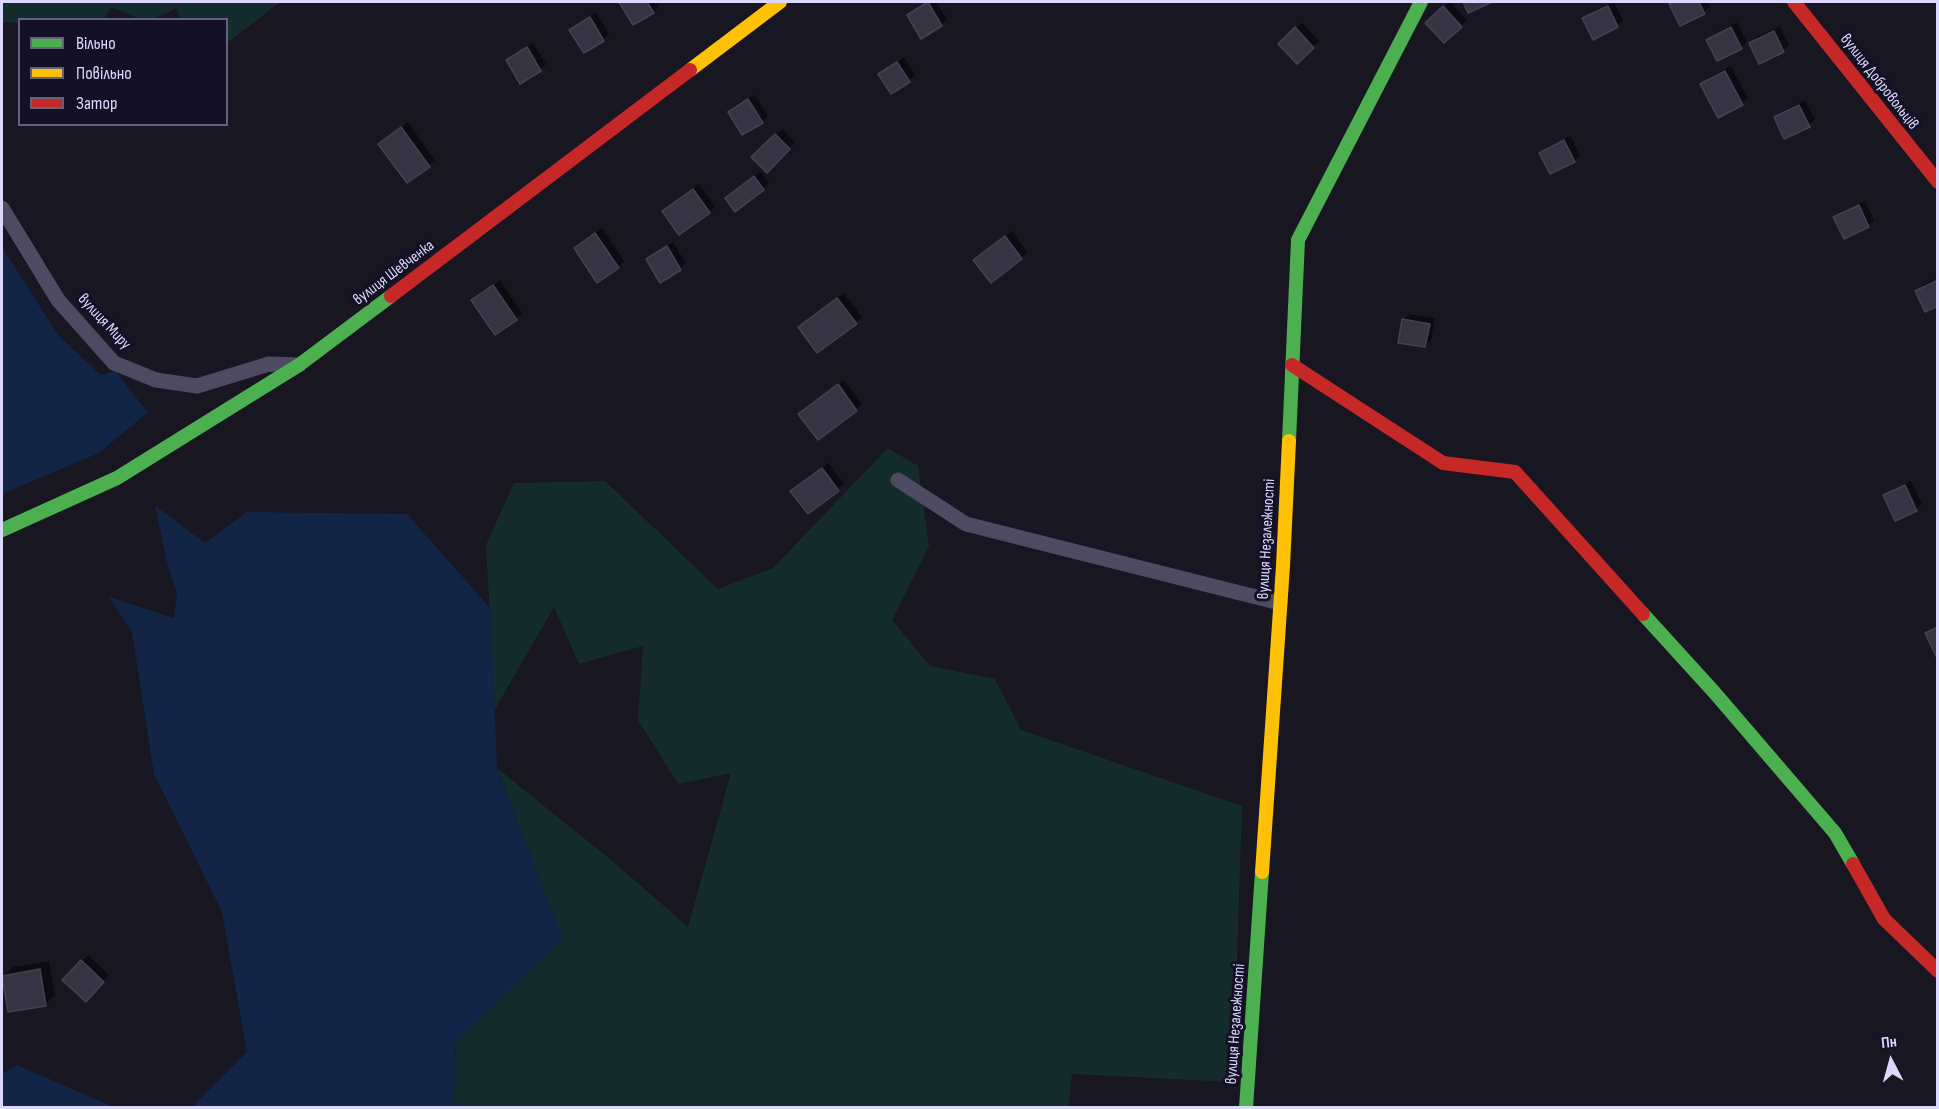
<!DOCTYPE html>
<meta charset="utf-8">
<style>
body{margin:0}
#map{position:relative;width:1939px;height:1109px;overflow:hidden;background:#181621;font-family:"Sofia Sans Condensed",sans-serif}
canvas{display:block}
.frame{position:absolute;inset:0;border:3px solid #dcd8fd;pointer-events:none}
.legend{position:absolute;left:18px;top:18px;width:210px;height:108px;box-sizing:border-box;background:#141126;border:2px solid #64617c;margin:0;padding:8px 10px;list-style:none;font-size:18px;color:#dcd8fd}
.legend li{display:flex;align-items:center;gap:12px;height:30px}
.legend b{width:30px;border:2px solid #64617c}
.north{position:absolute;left:1861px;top:1031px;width:60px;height:60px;-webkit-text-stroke:4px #141126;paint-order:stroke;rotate:354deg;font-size:16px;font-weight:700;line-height:24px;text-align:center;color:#dcd8fd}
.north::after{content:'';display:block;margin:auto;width:21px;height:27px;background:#dcd8fd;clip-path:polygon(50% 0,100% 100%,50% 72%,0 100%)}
</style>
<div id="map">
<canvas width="1939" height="1109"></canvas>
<div class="frame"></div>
<ul class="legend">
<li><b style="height:8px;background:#4caf50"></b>Вільно</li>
<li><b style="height:8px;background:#ffc107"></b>Повільно</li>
<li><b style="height:8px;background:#c62828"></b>Затор</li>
</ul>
<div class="north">Пн</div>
</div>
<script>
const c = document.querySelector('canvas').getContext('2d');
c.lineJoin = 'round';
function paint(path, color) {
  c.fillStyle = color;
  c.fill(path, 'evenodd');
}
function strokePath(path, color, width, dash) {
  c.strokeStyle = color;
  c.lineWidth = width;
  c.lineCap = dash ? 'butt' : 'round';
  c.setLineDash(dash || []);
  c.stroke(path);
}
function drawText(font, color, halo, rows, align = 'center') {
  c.font = font + ' "Sofia Sans Condensed",sans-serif';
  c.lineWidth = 6;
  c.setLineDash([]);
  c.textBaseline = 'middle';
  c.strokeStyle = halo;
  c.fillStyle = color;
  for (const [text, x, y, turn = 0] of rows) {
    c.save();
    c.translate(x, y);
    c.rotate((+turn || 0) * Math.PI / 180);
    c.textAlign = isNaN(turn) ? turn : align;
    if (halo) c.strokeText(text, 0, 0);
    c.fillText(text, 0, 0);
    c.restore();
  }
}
paint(new Path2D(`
 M 2,2 L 280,2 L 227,43 L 226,20 L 181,19 L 176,8 C 144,26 143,20 111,7 L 104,19 L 20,20 L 19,23 L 2,22 Z
 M 888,448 L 918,466 L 929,546 L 892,620 L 930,666 L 995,679 L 1021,730 L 1242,806 L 1233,1082 L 1072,1074 L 1068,1108 L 454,1108 L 456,1041 L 562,939 L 497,768 L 616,864 L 688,927 L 731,773 L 678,784 L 638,720 L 643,646 L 579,664 L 554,607 L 495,709 L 486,545 L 514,483 L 605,481 L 718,589 L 773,568 Z`), '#152c2d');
paint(new Path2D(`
 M 2,247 L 58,335 L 101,375 L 115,371 L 148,412 L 99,453 L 2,494 Z
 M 155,506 L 205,543 L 247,512 L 407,514 L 491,609 L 497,769 L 563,939 L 456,1041 L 454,1107 L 192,1107 L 247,1052 L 222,912 L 154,774 L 132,632 L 109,597 L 174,618 L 177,592 L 168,567 Z
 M 17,1065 L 114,1107 L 2,1107 L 2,1074 Z`), '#122546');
paint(new Path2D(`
 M 621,2 L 656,2 L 659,6 L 653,12 L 633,23 Z
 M 927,2 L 936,2 L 947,19 L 941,25 L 909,15 Z
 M 1450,2 L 1467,20 L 1444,41 L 1427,23 Z
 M 1614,2 L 1623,20 L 1617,26 L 1584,18 L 1590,13 Z
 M 1674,2 L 1707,2 L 1710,6 L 1704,12 L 1671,5 Z
 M 596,12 L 609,34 L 603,40 L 571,30 Z
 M 1737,22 L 1747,42 L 1741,48 L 1708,40 L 1714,34 Z
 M 1302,23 L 1319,41 L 1297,62 L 1280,44 Z
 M 1780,26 L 1789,45 L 1783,51 L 1750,43 L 1756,37 Z
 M 533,43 L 546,64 L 540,70 L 508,60 L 514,54 Z
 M 904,57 L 915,75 L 909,81 L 880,74 Z
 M 1731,66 L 1748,98 L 1742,104 L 1702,84 L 1708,78 Z
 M 755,95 L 768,116 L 762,122 L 729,112 L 735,106 Z
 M 1805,100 L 1815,119 L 1809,125 L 1776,118 L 1782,112 Z
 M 408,122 L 435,160 L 407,181 L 380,144 Z
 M 782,129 L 795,142 L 767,171 L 753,157 Z
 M 1571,136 L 1580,155 L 1574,161 L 1541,153 L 1547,147 Z
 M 760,171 L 769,183 L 736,210 L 727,198 Z
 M 699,184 L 715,206 L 709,212 L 664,211 Z
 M 1865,201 L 1874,220 L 1868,226 L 1835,218 L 1841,212 Z
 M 602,228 L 624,261 L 618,267 L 576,248 Z
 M 1012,231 L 1027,252 L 1021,258 L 981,254 Z
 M 673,242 L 686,263 L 680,269 L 648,259 L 654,253 Z
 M 1938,278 L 1938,305 L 1917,291 L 1923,285 Z
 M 500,280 L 522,313 L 516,319 L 473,300 Z
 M 844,293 L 862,317 L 856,323 L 806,321 Z
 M 1409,314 L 1435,318 L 1431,340 L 1425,346 L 1403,320 Z
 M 844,380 L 862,404 L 818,438 L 806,408 Z
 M 828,463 L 844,484 L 808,512 L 798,486 Z
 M 1911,481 L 1922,503 L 1916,509 L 1885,496 L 1891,490 Z
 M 88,955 L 109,975 L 86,999 L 64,980 Z
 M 49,961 L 55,995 L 45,1004 L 4,976 L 13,967 Z`), '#0007');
const building = new Path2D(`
 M 619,2 L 647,2 L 654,13 L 633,25 Z
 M 928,2 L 942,26 L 921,39 L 907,15 Z
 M 1463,2 L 1492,2 L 1468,13 Z
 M 1675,2 L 1699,2 L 1705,14 L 1680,26 L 1669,4 Z
 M 1443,6 L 1462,27 L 1444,43 L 1425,23 Z
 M 1608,6 L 1618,27 L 1593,40 L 1582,18 Z
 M 590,17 L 604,41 L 584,53 L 569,30 Z
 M 1295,27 L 1314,48 L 1297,64 L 1278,44 Z
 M 1731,27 L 1742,49 L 1717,61 L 1706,40 Z
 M 1774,31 L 1784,52 L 1759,64 L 1749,43 Z
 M 527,47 L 541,71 L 520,84 L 506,60 Z
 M 897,62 L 910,82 L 891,94 L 878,74 Z
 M 1725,71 L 1743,105 L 1718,118 L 1700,84 Z
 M 748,99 L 763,123 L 742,135 L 728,112 Z
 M 1799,105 L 1810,127 L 1784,139 L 1774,117 Z
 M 401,127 L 430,167 L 407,183 L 378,144 Z
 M 775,134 L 790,149 L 767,173 L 751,157 Z
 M 1564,140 L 1575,162 L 1550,174 L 1539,153 Z
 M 754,176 L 764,190 L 735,212 L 725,198 Z
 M 693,189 L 710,213 L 679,235 L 662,211 Z
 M 1859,205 L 1869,227 L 1844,239 L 1833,217 Z
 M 595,233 L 619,268 L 597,283 L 574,248 Z
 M 1005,236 L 1022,259 L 991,283 L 973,260 Z
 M 667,246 L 681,270 L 660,283 L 646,259 Z
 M 1938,280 L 1938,306 L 1925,312 L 1915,291 Z
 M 493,285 L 517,320 L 495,335 L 471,300 Z
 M 837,298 L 857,324 L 817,353 L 798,327 Z
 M 1402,319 L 1430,324 L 1425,347 L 1398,343 Z
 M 838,384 L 857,411 L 818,440 L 798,414 Z
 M 822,468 L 839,491 L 808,514 L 790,491 Z
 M 1905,485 L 1917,511 L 1895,521 L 1883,495 Z
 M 1938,627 L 1938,658 L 1937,658 L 1925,633 Z
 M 81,960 L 104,982 L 86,1002 L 62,980 Z
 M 40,969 L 46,1006 L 8,1012 L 2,976 Z`);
paint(building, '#363443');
strokePath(building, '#454154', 1.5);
strokePath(new Path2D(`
 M 2,208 L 58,300 L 114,363 L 156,380 L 197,386 L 269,364 L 299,365
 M 898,480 L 966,524 L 1280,603`), '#4c4b62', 15);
strokePath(new Path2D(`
 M 1289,441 L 1298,240 L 1421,2
 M 2,530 L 117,478 L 299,365 L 391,296
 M 1643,614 L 1714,692 L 1835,833 L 1853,864
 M 1246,1108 L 1262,872`), '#4caf50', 14);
strokePath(new Path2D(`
 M 690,70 L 780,2
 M 1262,872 L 1283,566 L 1289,441`), '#ffc107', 14);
strokePath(new Path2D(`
 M 1794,2 L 1938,182
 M 391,296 L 690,70
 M 1292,365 L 1443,463 L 1515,472 L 1643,614
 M 1853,864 L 1884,919 L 1938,971`), '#c62828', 14);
drawText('16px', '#dcd8fd', '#141126', [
 ["вулиця Добровольців",1879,82,52],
 ["вулиця Шевченка",394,273,-37],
 ["вулиця Миру",104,322,47],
 ["вулиця Незалежності",1267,539,-87],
 ["вулиця Незалежності",1236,1024,-86]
]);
</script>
